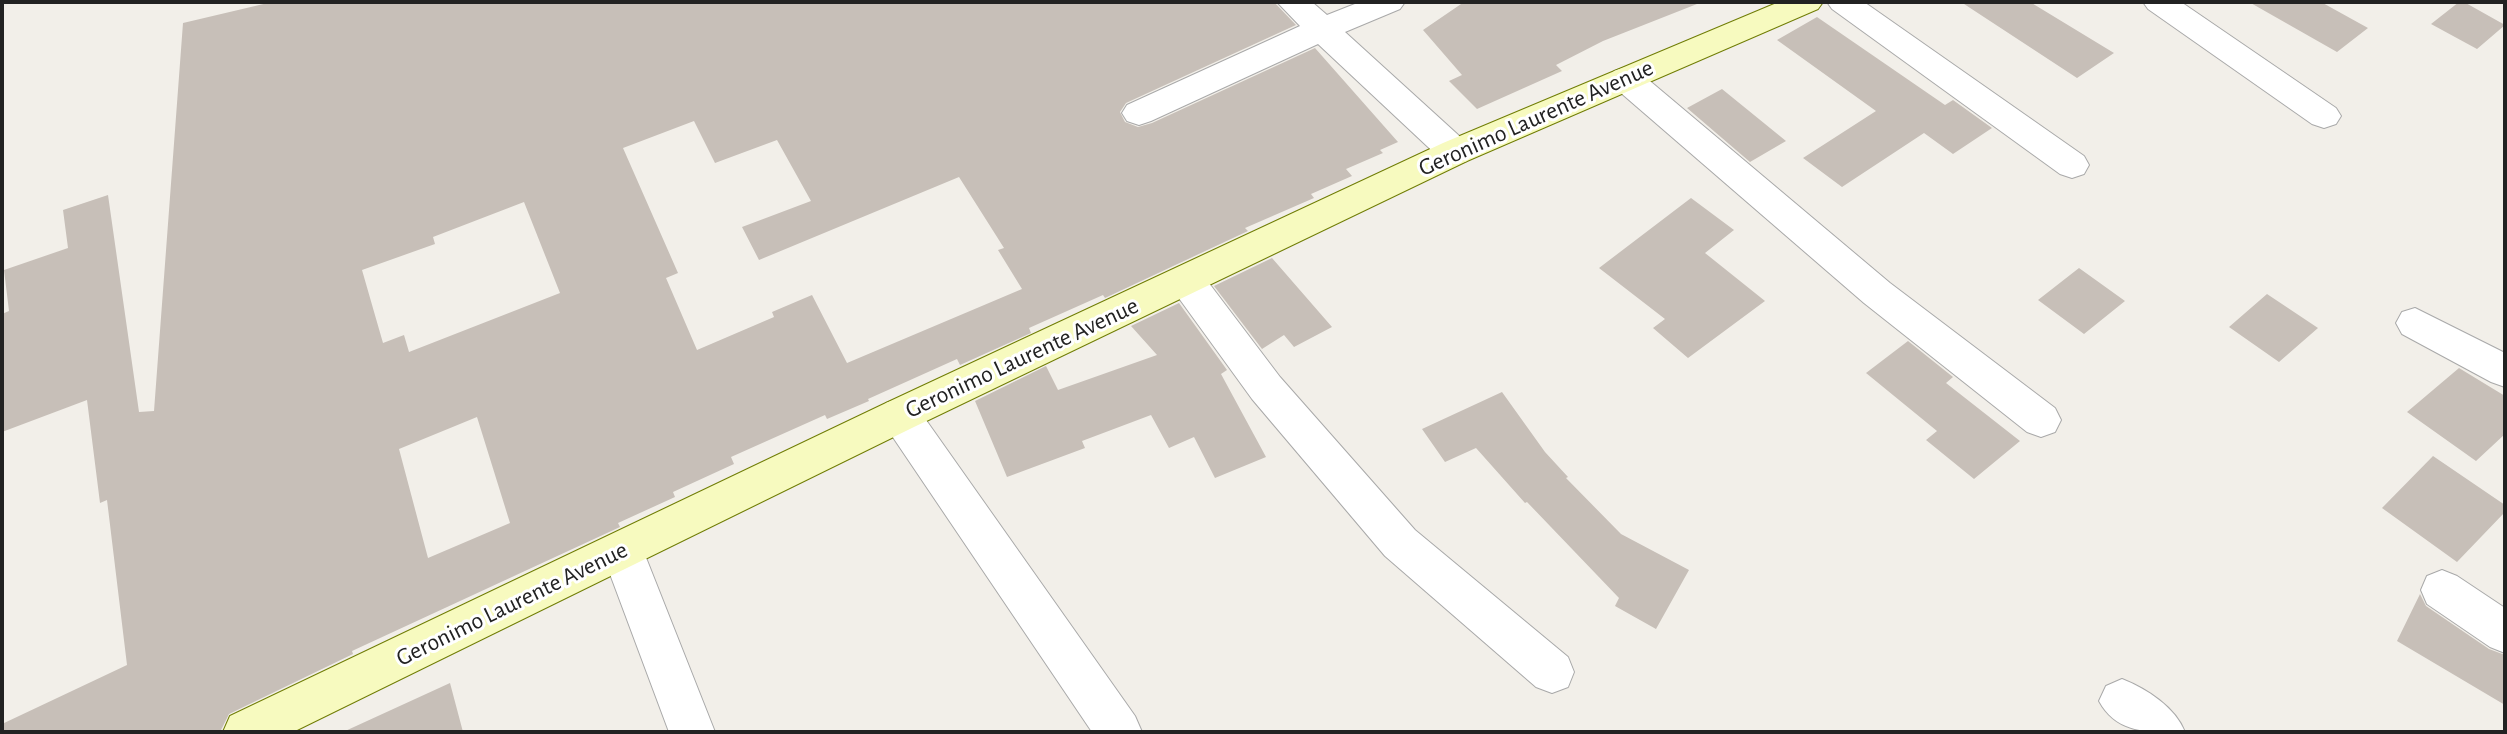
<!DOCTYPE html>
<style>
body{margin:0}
#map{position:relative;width:2507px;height:734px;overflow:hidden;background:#f2efe9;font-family:"Alegreya Sans",sans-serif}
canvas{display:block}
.frame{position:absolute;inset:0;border:4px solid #222;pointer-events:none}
</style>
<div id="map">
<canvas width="2507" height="734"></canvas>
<div class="frame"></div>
</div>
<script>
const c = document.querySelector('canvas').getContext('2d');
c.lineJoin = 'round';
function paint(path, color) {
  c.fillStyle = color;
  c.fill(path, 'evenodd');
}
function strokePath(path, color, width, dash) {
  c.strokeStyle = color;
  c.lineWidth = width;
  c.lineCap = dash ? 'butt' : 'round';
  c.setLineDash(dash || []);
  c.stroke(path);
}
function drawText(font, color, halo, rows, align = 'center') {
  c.font = font + ' "Alegreya Sans",sans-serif';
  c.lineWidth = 6;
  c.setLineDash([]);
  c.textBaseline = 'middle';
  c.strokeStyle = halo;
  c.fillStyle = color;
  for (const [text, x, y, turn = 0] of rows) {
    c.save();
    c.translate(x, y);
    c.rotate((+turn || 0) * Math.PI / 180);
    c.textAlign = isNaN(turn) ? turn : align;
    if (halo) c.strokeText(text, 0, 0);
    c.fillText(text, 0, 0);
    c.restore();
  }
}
paint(new Path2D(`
 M 272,2 L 1274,2 L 1296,25 L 1126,103 L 1120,112 L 1125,122 L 1138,127 L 1152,123 L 1315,48 L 1398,142 L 1380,150 L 1383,153 L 1346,169 L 1352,176 L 1311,194 L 1314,198 L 1245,228 L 1248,231 L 1105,298 L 1103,295 L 1029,328 L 1031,333 L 960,365 L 957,359 L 868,399 L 869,401 L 827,419 L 825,415 L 731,457 L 734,464 L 673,492 L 675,497 L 618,523 L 620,527 L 352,651 L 353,654 L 229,714 L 220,732 L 2,732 L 2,724 L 127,665 L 107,500 L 100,503 L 87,400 L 2,432 L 2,314 L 9,311 L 4,270 L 68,248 L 63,210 L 108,195 L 139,412 L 154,411 L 183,23 ZM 694,121 L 715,163 L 777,140 L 811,201 L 742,227 L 759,260 L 959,177 L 1004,248 L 998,250 L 1022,289 L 847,363 L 812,295 L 772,312 L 774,317 L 697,350 L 666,278 L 678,273 L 623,148 ZM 524,202 L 560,293 L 409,352 L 404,335 L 383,343 L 362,270 L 435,244 L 433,237 ZM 477,417 L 510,523 L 428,558 L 399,449 Z
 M 1464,2 L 1697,2 L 1697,4 L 1603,41 L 1556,65 L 1562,71 L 1477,109 L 1449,81 L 1462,75 L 1423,30 Z
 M 1961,2 L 2030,2 L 2114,53 L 2077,78 Z
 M 2249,2 L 2321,2 L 2368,28 L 2337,52 Z
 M 2459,2 L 2464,2 L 2505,25 L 2477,49 L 2431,24 Z
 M 1817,17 L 1945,105 L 1953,100 L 1992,128 L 1953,154 L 1924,133 L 1842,187 L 1803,158 L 1876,111 L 1777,40 Z
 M 1722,89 L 1786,141 L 1750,162 L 1687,108 Z
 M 1691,198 L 1734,230 L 1705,253 L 1765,301 L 1688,358 L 1653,328 L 1665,319 L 1599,268 Z
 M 1272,258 L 1332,327 L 1294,347 L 1284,335 L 1262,349 L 1214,286 Z
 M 2079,268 L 2125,301 L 2084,334 L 2038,300 Z
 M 2267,294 L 2318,328 L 2279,362 L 2229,327 Z
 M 1179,303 L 1227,370 L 1221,374 L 1266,457 L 1215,478 L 1194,437 L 1169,448 L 1151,415 L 1082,441 L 1085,448 L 1007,477 L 975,401 L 1046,366 L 1058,390 L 1157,355 L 1131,326 Z
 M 1908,341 L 1953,377 L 1946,383 L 2020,441 L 1974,479 L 1926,440 L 1937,431 L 1866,373 Z
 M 2459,368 L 2505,396 L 2505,434 L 2476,461 L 2407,412 Z
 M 1502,392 L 1545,452 L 1568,477 L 1566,478 L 1621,534 L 1689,570 L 1656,629 L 1615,606 L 1619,598 L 1527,502 L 1525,503 L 1476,448 L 1445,462 L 1422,429 Z
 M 2433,456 L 2505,505 L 2505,512 L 2457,562 L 2382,508 Z
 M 2420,594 L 2426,606 L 2489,649 L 2505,655 L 2505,705 L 2397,641 Z
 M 450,683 L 463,732 L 343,732 Z`), '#c7bfb8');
const street = new Path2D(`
 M 1277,2 L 1312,2 L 1327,15 L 1360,2 L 1405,2 L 1400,9 L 1345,32 L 1467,143 L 1472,152 L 1467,161 L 1455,165 L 1443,161 L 1318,44 L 1151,121 L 1139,125 L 1127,121 L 1122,113 L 1127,105 L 1300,26 Z
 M 1827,2 L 1864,2 L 2084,156 L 2089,165 L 2084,174 L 2072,178 L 2060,174 L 1832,9 Z
 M 2143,2 L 2181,2 L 2336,108 L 2341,116 L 2336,124 L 2324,128 L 2312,124 L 2148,9 Z
 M 1626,67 L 1638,71 L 1890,283 L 2055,408 L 2061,420 L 2055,432 L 2041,437 L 2027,432 L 1864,303 L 1614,87 L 1610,79 L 1614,71 Z
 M 1186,266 L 1199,270 L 1280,377 L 1415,530 L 1568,657 L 1574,672 L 1568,687 L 1552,693 L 1536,687 L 1385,556 L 1252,399 L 1173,290 L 1168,280 L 1173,270 Z
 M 2415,308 L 2505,353 L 2505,387 L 2491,382 L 2402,334 L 2396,323 L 2402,312 Z
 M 900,398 L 914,403 L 1135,716 L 1142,732 L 1092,732 L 886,427 L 880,415 L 886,403 Z
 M 622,531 L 637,537 L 643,550 L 715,732 L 669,732 L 601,550 L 607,537 Z
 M 2442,570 L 2457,576 L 2505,608 L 2505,653 L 2490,647 L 2427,604 L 2421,590 L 2427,576 Z
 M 2122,679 C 2147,689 2175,707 2185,732 C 2147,732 2117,734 2099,701 L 2106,686 Z`);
const secondary = new Path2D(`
 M 1779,2 L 1823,2 L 1818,9 L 1467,161 L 914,427 L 293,732 L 223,732 L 230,716 L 886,403 L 1443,143 Z`);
strokePath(street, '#a9a9a9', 2);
strokePath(secondary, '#707d05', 2);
paint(street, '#fff');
paint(secondary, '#f7fabf');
drawText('24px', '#222', '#fff', [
 ["Geronimo Laurente Avenue",1536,118,-24],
 ["Geronimo Laurente Avenue",1022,358,-25],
 ["Geronimo Laurente Avenue",512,604,-26]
]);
</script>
